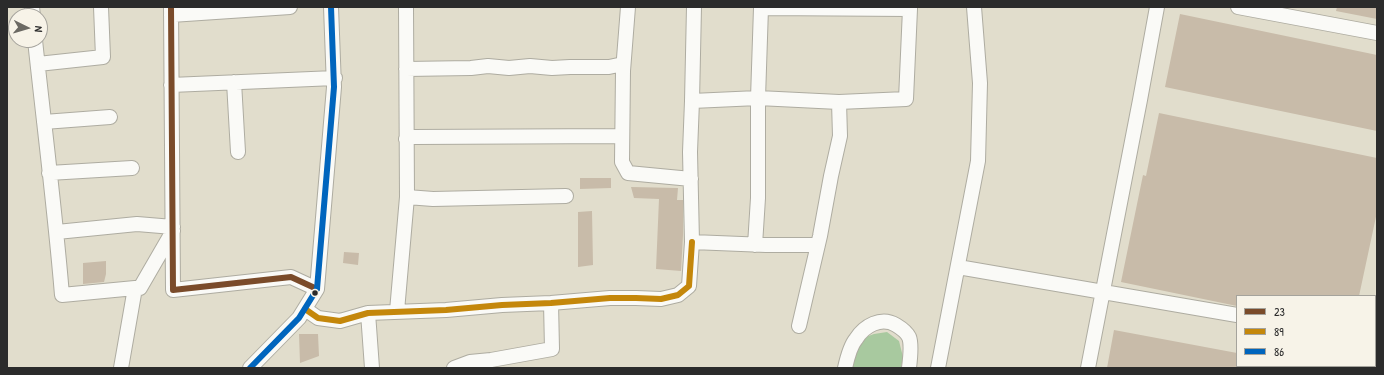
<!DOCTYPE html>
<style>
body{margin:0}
#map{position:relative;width:1384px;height:375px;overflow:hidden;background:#e1ddcc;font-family:"Patrick Hand",sans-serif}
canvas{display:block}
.frame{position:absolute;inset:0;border:8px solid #2b2b2b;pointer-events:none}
.legend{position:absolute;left:1236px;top:295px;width:140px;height:72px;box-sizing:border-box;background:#f7f3e8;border:1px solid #a5a39c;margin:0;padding:5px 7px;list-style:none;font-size:12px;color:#2b2b2b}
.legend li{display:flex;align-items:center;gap:8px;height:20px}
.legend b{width:20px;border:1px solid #a5a39c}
.north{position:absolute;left:8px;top:8px;width:40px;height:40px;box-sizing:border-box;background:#f7f3e8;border:1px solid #a5a39c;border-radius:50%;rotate:95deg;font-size:11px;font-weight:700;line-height:16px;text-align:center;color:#2b2b2b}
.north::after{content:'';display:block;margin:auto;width:14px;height:18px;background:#6b6963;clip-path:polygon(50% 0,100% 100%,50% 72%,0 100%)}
</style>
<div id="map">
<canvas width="1384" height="375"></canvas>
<div class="frame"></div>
<ul class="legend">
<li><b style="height:5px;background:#7a4b2a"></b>23</li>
<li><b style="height:5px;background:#c4870b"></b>89</li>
<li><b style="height:5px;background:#0065bd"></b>86</li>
</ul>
<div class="north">N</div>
</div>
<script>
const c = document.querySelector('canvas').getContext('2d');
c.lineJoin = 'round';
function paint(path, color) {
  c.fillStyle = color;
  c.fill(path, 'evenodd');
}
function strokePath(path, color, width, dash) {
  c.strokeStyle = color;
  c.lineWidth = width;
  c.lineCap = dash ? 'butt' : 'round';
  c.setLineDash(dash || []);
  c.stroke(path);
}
paint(new Path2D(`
 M 887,332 L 899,341 L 903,357 L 901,368 L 852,368 L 854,359 L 863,338 L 874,334 Z`), '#a8c99f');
paint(new Path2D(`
 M 1337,7 L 1377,7 L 1377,19 L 1336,11 Z
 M 1180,14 L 1377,55 L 1377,131 L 1165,87 Z
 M 1159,113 L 1377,158 L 1377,212 L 1359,296 L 1237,296 L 1237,306 L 1121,282 L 1143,175 L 1146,176 Z
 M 580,178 L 611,178 L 611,188 L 580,189 Z
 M 631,187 L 678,188 L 677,200 L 683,200 L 683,235 L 681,271 L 656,269 L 659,199 L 634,198 Z
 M 592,211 L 593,265 L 578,267 L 578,212 Z
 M 344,252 L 359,253 L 358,265 L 343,263 Z
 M 106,261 L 106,274 L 104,282 L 83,284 L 83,263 Z
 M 1114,330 L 1237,353 L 1237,368 L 1107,368 Z
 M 299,334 L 318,334 L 319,356 L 300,363 Z`), '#c8bba9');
const minor = new Path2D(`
 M 32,7 L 33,16
 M 171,7 L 173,290 L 291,277 L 317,289
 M 628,7 L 623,71 L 622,162 L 628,173 L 691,179
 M 694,7 L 692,101 L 758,98 L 758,198 L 755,245
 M 1238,7 L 1377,33
 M 910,9 L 761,8 L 758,98 L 839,102 L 906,99 L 910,9 L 910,7
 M 171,15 L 290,7
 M 35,40 C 44,125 55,210 62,295 L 135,288
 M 38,64 L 103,57 L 101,7
 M 406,69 L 471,68 L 488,66 L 509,68 L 530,66 L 552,68 L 570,67 L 609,67 L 623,64
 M 234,82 L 238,152
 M 171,85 L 335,78
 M 692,101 L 690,152 L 692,242 L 766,245 L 818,245
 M 44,122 L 110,117
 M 406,139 L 413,137 L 621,136
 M 49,173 L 132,168
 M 407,197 L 433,199 L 566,196
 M 57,232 L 137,224 L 173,227
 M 958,267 L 1237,315
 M 305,309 L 318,318 L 340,321 L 368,313 L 446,310 L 502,305 L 551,303 L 610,298 L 636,298 L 661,299 L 678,295 L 689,286 L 692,242
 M 397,311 L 407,197 L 406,7
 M 368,313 L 372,368
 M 799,326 L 820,236 L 831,176 L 840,136 L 839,102
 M 1375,341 L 1377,341
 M 121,368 L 135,288 L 140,288 L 173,231
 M 250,368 L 299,318 L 317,289 L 334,87 L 331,7
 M 454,368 L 470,362 L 491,360 L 552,349 L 551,303
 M 845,368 C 847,359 850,346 856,339 C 864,326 881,316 896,325 C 901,328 906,331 909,337 C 912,344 910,360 909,368
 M 938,368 L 978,161 L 980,83 L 974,7
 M 1088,368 L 1140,100 L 1157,7`);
strokePath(minor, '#aeaca1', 16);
strokePath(minor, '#fafaf7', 14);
strokePath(new Path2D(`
 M 171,7 L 173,290 L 291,277 L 317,289`), '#7a4b2a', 6);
strokePath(new Path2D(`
 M 305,309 L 318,318 L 340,321 L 368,313 L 446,310 L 502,305 L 551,303 L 610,298 L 636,298 L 661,299 L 678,295 L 689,286 L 692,242`), '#c4870b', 6);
strokePath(new Path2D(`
 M 250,368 L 299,318 L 317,289 L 334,87 L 331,7`), '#0065bd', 6);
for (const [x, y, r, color] of [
 [315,293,3.5,"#2b2b2b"]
]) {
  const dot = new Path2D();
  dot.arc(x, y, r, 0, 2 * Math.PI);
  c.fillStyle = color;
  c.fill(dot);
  strokePath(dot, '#f7f3e8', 1.5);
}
</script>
